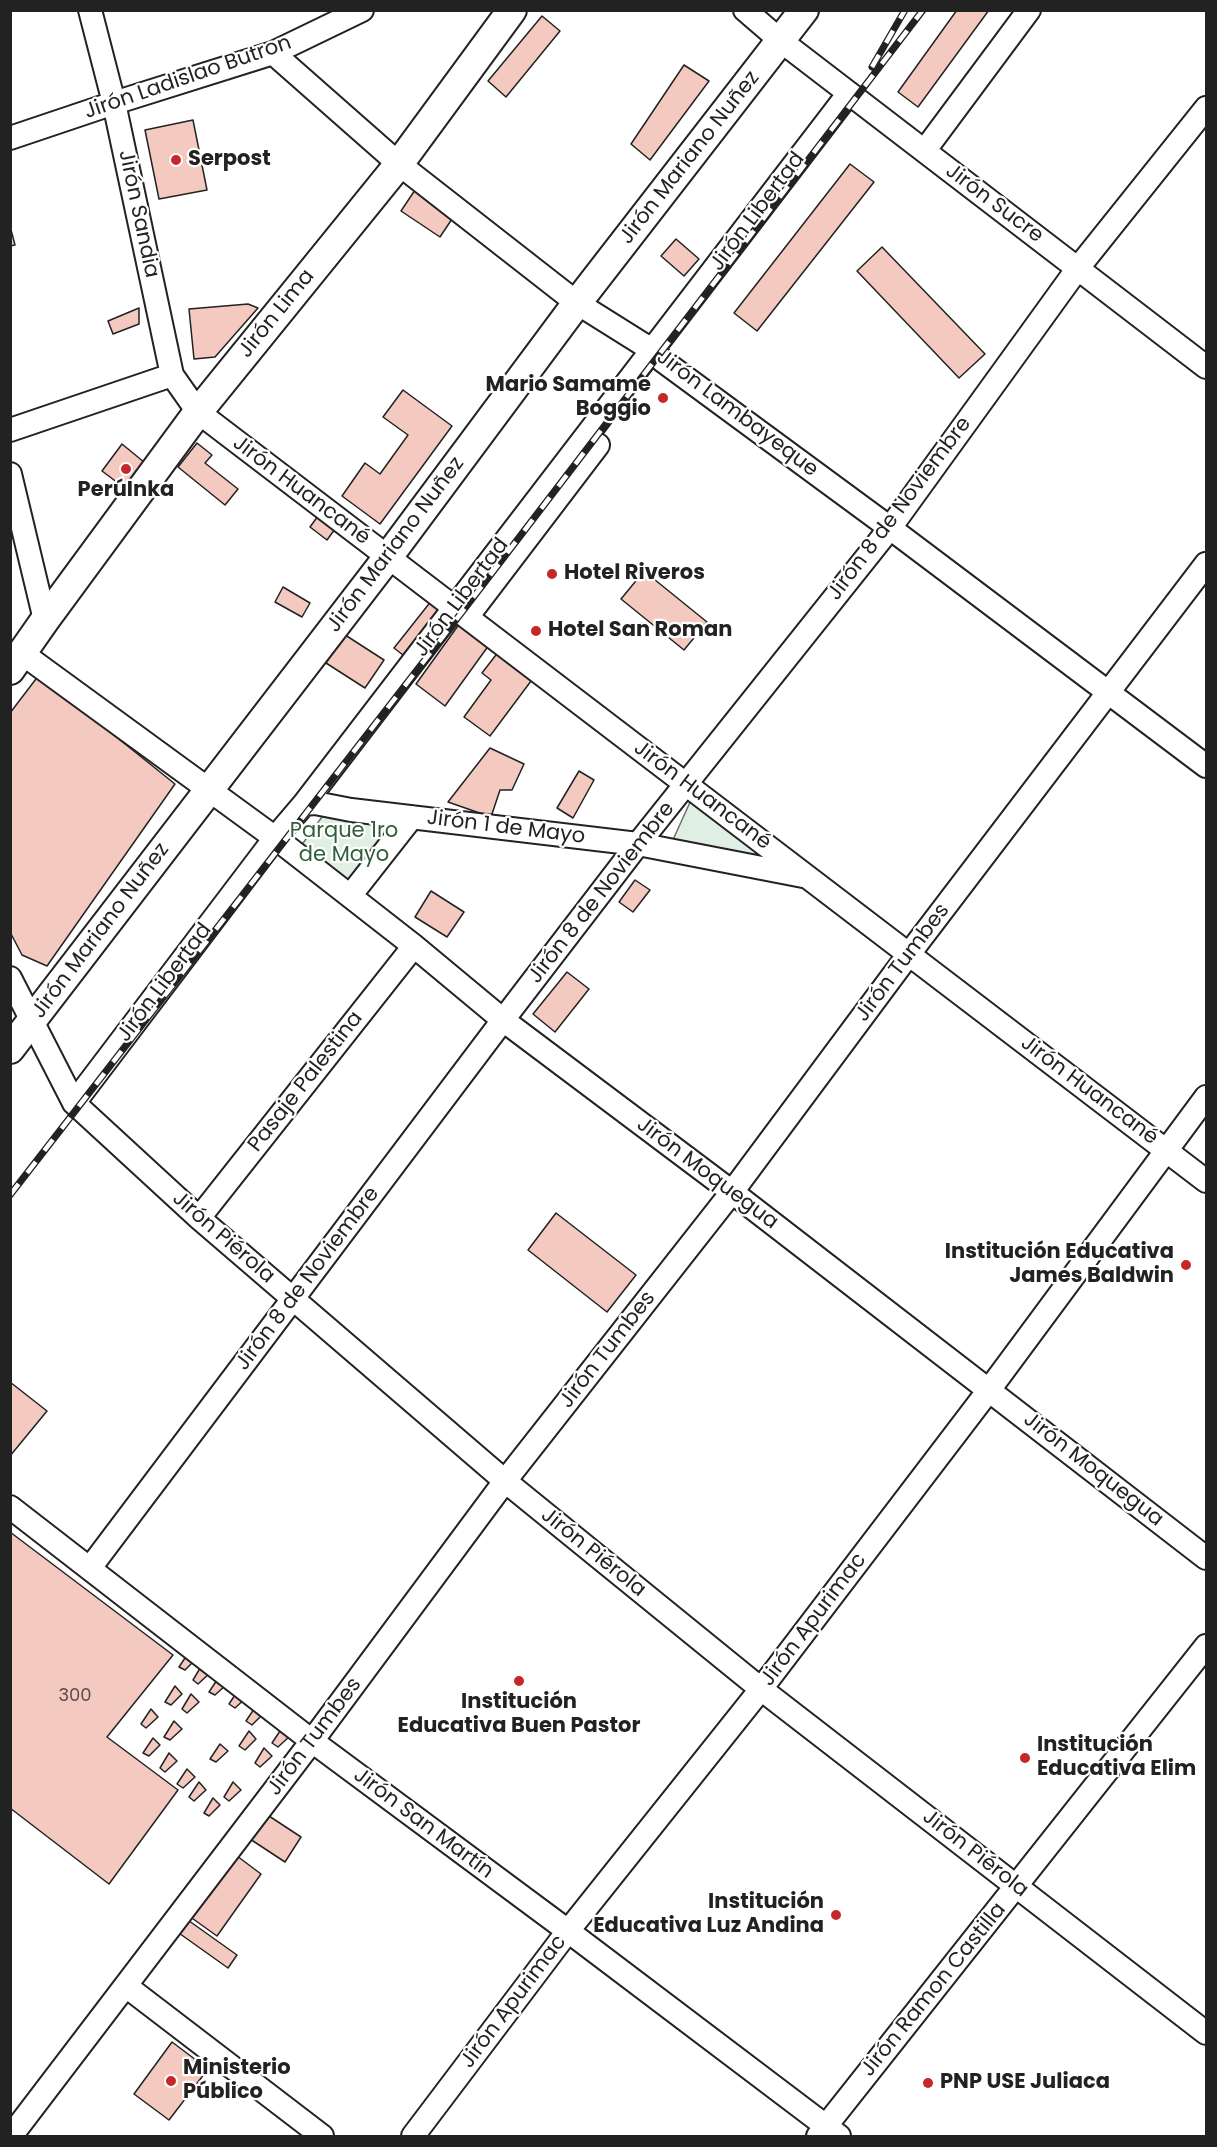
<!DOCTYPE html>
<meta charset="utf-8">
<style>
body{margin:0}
#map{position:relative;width:1217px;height:2147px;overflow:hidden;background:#fff;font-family:Poppins,sans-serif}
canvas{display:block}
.frame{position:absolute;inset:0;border:12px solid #222;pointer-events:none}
</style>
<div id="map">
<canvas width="1217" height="2147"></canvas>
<div class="frame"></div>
</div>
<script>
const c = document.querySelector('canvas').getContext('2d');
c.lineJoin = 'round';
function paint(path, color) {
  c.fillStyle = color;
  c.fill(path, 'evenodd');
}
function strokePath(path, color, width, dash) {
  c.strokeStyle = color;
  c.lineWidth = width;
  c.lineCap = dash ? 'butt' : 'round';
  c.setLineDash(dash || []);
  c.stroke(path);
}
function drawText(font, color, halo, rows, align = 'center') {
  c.font = font + ' Poppins,sans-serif';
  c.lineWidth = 4.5;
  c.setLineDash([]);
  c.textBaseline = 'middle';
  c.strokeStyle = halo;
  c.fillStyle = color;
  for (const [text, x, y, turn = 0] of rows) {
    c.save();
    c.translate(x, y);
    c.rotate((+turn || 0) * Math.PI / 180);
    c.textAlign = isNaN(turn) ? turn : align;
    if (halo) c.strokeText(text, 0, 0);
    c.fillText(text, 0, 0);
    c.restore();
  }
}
const green = new Path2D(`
 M 691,800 L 767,857 L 672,842 Z
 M 327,810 L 406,820 L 351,890 L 298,850 Z`);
paint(green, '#e0efe3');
strokePath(green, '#6f6f6f', 1.5);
const building = new Path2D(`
 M 957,10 L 989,10 L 918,107 L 898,92 Z
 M 542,16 L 560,31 L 506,97 L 488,81 Z
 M 684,65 L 709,81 L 650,160 L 631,144 Z
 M 193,120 L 207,190 L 159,199 L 145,130 Z
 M 850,164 L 874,182 L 757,331 L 734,313 Z
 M 417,187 L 456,213 L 440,237 L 401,211 Z
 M 10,226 L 15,245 L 10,246 Z
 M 676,239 L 699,259 L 684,276 L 661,256 Z
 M 882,247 L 985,354 L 959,378 L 857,271 Z
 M 248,304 L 258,308 L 215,357 L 194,359 L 189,309 Z
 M 139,308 L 139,324 L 113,334 L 108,321 Z
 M 403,390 L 452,426 L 380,524 L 342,496 L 365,463 L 380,474 L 408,435 L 383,417 Z
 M 197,443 L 212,455 L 205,463 L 238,489 L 225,505 L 178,467 Z
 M 122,444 L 150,467 L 130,492 L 102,471 Z
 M 318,516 L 335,529 L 327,540 L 310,527 Z
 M 644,571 L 707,622 L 684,650 L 621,599 Z
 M 283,587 L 310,603 L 302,617 L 275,602 Z
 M 432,600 L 441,607 L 403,655 L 394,648 Z
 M 460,623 L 489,645 L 445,706 L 416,684 Z
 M 339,631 L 384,660 L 365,688 L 326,663 L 332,653 Z
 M 499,651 L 534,677 L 490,736 L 464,717 L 491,680 L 482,673 Z
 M 39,675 L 175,784 L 47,966 L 22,955 L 10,932 L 10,713 Z
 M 490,748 L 524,764 L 512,790 L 500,790 L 491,817 L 448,802 Z
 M 579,771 L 594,780 L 573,818 L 557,808 Z
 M 635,880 L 650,890 L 633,912 L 619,902 Z
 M 431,891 L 464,912 L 447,937 L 415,917 Z
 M 567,972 L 589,989 L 555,1032 L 533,1014 Z
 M 556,1213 L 636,1275 L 607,1312 L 528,1250 Z
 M 10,1382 L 47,1411 L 10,1456 Z
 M 10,1532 L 173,1655 L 107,1737 L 178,1790 L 109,1884 L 10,1808 Z
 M 189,1652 L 196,1659 L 185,1670 L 179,1667 Z
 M 202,1665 L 210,1673 L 198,1684 L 193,1680 Z
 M 219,1677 L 227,1684 L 215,1695 L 209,1692 Z
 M 175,1686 L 182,1694 L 171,1705 L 165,1702 Z
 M 239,1689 L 247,1697 L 235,1708 L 229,1704 Z
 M 191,1694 L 199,1702 L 187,1713 L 182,1709 Z
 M 256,1706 L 263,1714 L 252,1725 L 246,1721 Z
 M 151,1709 L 158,1717 L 146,1728 L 141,1724 Z
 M 174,1721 L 182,1729 L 170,1740 L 164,1737 Z
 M 282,1728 L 290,1736 L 278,1747 L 272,1743 Z
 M 249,1731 L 256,1739 L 245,1750 L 239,1746 Z
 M 153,1738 L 160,1745 L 149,1756 L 143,1753 Z
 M 220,1744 L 228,1751 L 216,1762 L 210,1759 Z
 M 264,1748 L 272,1756 L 260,1767 L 255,1763 Z
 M 169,1753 L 177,1761 L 165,1772 L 160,1768 Z
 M 187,1769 L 195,1777 L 183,1788 L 177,1784 Z
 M 199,1782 L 206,1790 L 194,1801 L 189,1797 Z
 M 233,1782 L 241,1790 L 229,1801 L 224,1797 Z
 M 213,1798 L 220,1805 L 209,1816 L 204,1813 Z
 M 266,1814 L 301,1837 L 285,1862 L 250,1839 Z
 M 233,1853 L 261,1874 L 217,1936 L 189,1916 Z
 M 185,1918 L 237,1955 L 228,1968 L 176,1931 Z
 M 172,2042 L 208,2069 L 169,2120 L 134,2094 Z`);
paint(building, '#f3c9c0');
strokePath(building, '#222', 1.5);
const minor = new Path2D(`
 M 90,10 L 114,103 L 172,375 L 198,412 L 1206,1181
 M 745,10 L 781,41 L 1206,367
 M 273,53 L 399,164 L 577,303 L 652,350 L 663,361 L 890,528 L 1206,766
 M 10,138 L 114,103 L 273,53 L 362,10
 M 925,150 L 1029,10
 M 10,430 L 172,375
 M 10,474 L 45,620
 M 467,617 L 598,445
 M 23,654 L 282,843 L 414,946 L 503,1020 L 732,1192 L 1206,1558
 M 304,804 L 315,803 L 351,810 L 638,844 L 803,876
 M 350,896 L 412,817
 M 10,978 L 74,1103 L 199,1218 L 505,1481 L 761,1689 L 1206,2033
 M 74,1103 L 275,838 L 304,804 L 849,93
 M 199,1218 L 414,946
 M 10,1507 L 312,1741 L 568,1931 L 839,2136
 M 90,1568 L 503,1020 L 638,844 L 890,528 L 1078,268 L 1206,108
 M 126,1986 L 322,2136
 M 11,2136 L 312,1741 L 505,1481 L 732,1192 L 909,954 L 1206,564
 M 413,2136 L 568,1931 L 761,1689 L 989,1390 L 1206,1097
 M 818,2136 L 1206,1646`);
const major = new Path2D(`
 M 10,670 L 45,620 L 198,412 L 399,164 L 512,10
 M 10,1049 L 388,557 L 577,303 L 804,10`);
strokePath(minor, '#222', 26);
strokePath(major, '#222', 32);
strokePath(minor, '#fff', 22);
strokePath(major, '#fff', 28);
const rail = new Path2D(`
 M 872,67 L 905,10
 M 10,1195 L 462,612 L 923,10`);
strokePath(rail, '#222', 7);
strokePath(rail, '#fff', 4.5, [14]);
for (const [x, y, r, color] of [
 [176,160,6,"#c62828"],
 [663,398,6,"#c62828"],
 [126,469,6,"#c62828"],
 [552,574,6,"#c62828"],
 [536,631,6,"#c62828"],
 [1186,1265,6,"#c62828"],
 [519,1681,6,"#c62828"],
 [1025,1758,6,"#c62828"],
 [836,1915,6,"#c62828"],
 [171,2081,6,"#c62828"],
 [928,2083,6,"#c62828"]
]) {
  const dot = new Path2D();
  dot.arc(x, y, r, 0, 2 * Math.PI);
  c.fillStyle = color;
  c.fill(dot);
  strokePath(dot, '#fff', 2);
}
drawText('18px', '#564c4a', null, [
 ["300",75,1696]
]);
drawText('21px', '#222', '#fff', [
 ["Jirón Ladislao Butron",188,78,-19],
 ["Jirón Mariano Nuñez",690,158,-52],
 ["Jirón Sucre",994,204,37],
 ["Jirón Libertad",758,212,-53],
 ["Jirón Sandia",138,214,78],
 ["Jirón Lima",277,314,-51],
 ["Jirón Lambayeque",737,414,37],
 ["Jirón Huancané",301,491,37],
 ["Jirón 8 de Noviembre",900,509,-53],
 ["Jirón Mariano Nuñez",396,545,-53],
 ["Jirón Libertad",462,598,-53],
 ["Jirón Huancané",702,796,37],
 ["Jirón 1 de Mayo",506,828,7],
 ["Jirón 8 de Noviembre",602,893,-52],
 ["Jirón Mariano Nuñez",101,931,-53],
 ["Jirón Tumbes",903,963,-53],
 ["Jirón Libertad",165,983,-53],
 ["Pasaje Palestina",306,1082,-52],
 ["Jirón Huancané",1089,1091,37],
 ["Jirón Moquegua",707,1174,37],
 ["Jirón Piérola",223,1238,41],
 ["Jirón 8 de Noviembre",308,1279,-53],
 ["Jirón Tumbes",608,1350,-52],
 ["Jirón Moquegua",1093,1470,38],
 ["Jirón Piérola",593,1553,39],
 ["Jirón Apurimac",814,1620,-53],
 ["Jirón Tumbes",315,1737,-53],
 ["Jirón San Martín",423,1824,37],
 ["Jirón Piérola",975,1854,38],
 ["Jirón Ramon Castilla",934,1990,-51],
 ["Jirón Apurimac",514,2002,-53]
]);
drawText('bold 21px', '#222', '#fff', [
 ["Serpost",188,160],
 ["Mario Samame",651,386,"right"],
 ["Boggio",651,410,"right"],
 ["PerúInka",126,491,"center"],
 ["Hotel Riveros",564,574],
 ["Hotel San Roman",548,631],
 ["Institución Educativa",1174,1253,"right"],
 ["James Baldwin",1174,1277,"right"],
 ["Institución",519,1703,"center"],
 ["Educativa Buen Pastor",519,1727,"center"],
 ["Institución",1037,1746],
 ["Educativa Elim",1037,1770],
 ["Institución",824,1903,"right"],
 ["Educativa Luz Andina",824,1927,"right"],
 ["Ministerio",183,2069],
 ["Público",183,2093],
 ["PNP USE Juliaca",940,2083]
], 'left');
drawText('21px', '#2f5e38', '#fff', [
 ["Parque 1ro",344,832],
 ["de Mayo",344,856]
]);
</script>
